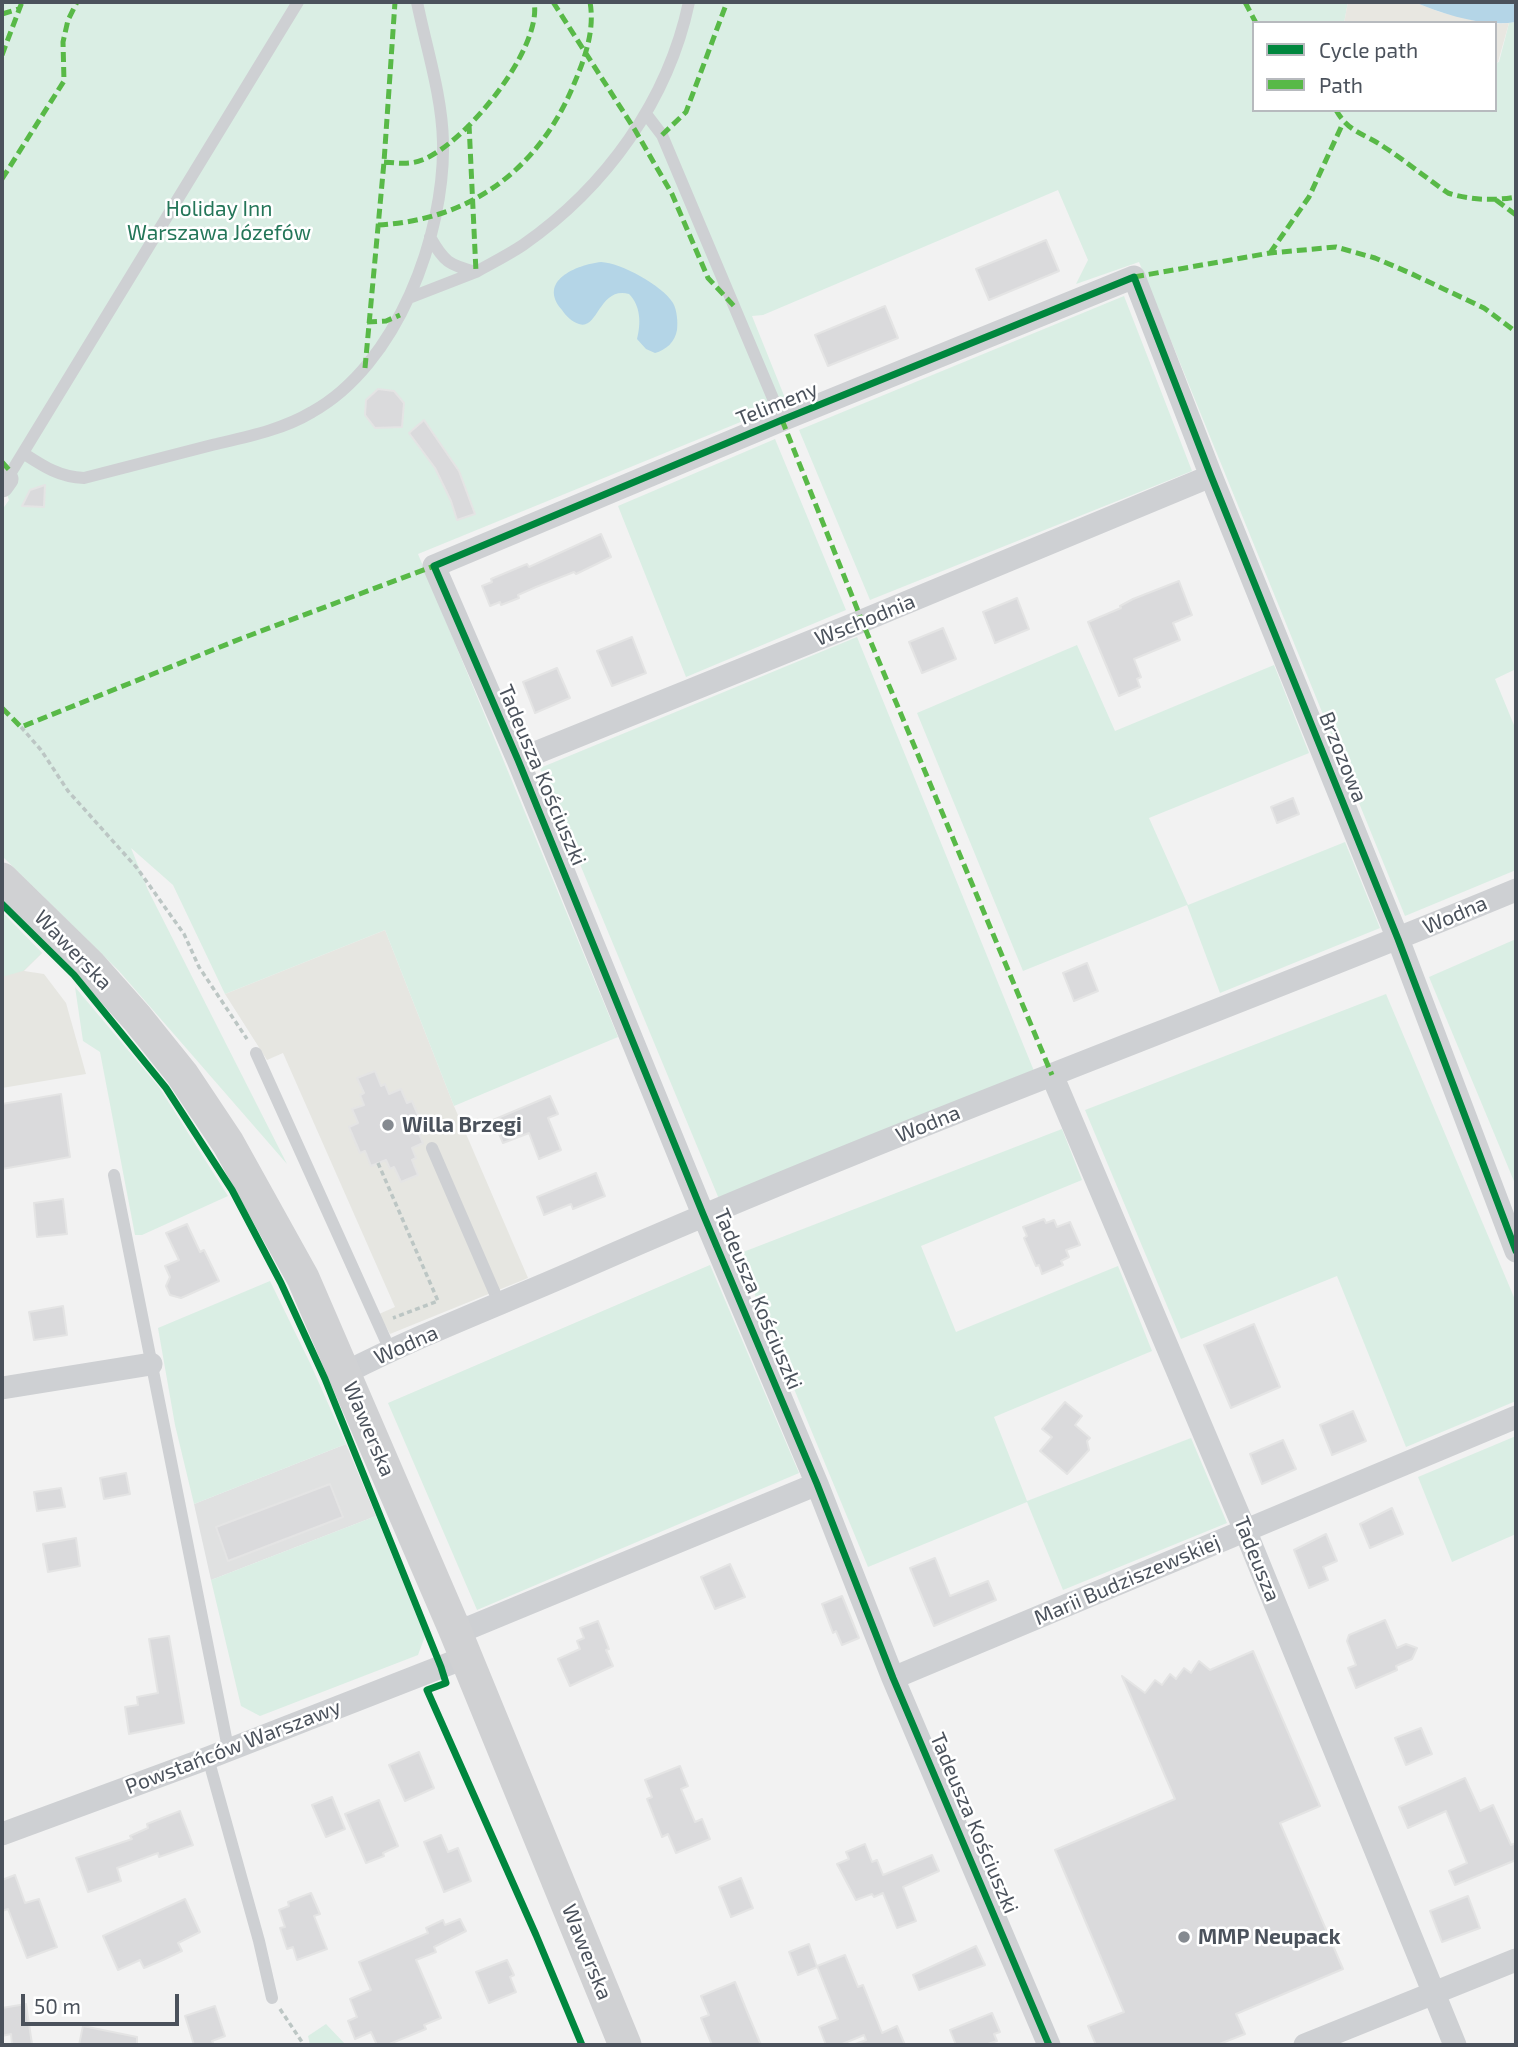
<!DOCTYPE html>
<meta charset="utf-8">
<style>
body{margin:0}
#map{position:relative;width:1518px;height:2047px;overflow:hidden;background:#f2f2f2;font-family:"Exo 2",sans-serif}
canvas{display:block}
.frame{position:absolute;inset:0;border:4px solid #4b525c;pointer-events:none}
.legend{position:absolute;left:1252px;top:21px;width:245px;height:91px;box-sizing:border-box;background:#fff;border:2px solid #b7babe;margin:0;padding:9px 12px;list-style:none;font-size:21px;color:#4b525c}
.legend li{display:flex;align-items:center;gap:14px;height:35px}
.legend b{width:35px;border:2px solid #b7babe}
.scale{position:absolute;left:21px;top:1994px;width:158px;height:32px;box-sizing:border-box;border:4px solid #4b525c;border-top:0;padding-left:9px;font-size:21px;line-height:24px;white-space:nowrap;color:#4b525c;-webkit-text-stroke:5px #fff;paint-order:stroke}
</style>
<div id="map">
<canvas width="1518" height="2047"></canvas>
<div class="frame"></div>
<ul class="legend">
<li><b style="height:9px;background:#00873e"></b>Cycle path</li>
<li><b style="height:9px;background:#58b947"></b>Path</li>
</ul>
<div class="scale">50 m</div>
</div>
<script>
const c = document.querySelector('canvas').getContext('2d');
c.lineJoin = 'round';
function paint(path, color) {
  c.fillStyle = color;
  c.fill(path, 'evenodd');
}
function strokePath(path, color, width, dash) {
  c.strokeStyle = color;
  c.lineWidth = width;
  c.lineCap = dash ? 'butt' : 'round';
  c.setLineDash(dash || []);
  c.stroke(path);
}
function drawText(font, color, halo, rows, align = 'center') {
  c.font = font + ' "Exo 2",sans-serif';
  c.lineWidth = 5;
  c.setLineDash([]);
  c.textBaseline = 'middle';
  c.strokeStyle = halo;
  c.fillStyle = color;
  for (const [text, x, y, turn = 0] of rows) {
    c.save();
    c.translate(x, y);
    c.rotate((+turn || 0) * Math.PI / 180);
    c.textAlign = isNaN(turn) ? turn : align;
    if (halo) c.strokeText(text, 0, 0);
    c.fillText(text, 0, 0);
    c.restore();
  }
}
paint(new Path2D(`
 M 2,912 L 42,953 L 24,971 L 44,974 L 66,1003 L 86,1074 L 2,1088 Z
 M 385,930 L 454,1106 L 528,1278 L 390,1334 L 379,1314 L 395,1307 L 283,1053 L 267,1060 L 225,994 Z`), '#e6e6e1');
paint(new Path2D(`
 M 346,1444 L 376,1516 L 211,1580 L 194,1504 Z`), '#e0e1e1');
paint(new Path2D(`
 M 2,2 L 1348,2 L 1344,23 L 1254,23 L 1254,110 L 1495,110 L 1495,63 L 1499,62 L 1509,23 L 1516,22 L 1516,669 L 1495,679 L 1516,730 L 1516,870 L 1405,916 L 1139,262 L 1076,284 L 1088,260 L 1058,190 L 763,315 L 752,316 L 787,403 L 418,554 L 618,1037 L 454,1106 L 385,930 L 225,994 L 173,885 L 131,848 L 148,890 L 287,1164 L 119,971 L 2,856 L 2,510 L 9,500 L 2,481 Z
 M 1124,296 L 1192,471 L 870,600 L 799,430 Z
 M 775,439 L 846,610 L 686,677 L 618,506 Z
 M 857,637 L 1034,1071 L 719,1199 L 540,768 Z
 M 1077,645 L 1115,731 L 1274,665 L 1309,753 L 1149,818 L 1188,905 L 1345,842 L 1380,928 L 1220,993 L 1187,905 L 1023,971 L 917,713 Z
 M 2,912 L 42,953 L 23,971 L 2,977 Z
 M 1516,939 L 1516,1186 L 1429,977 Z
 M 75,987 L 159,1087 L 228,1196 L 142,1235 L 135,1235 L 100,1052 L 83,1041 Z
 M 1386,994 L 1516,1302 L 1516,1401 L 1406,1447 L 1337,1276 L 1181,1339 L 1085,1110 Z
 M 1062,1129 L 1082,1180 L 921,1246 L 956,1332 L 1118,1266 L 1152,1351 L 994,1417 L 1027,1501 L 1191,1438 L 1227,1523 L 1063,1590 L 1027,1502 L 868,1567 L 738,1254 Z
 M 710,1265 L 799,1473 L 477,1610 L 388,1403 Z
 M 270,1281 L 311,1365 L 346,1444 L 194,1504 L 175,1425 L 158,1328 Z
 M 1516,1436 L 1516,1534 L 1452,1562 L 1418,1477 Z
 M 376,1516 L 425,1636 L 418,1655 L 260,1716 L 241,1706 L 211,1580 Z
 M 326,2024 L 346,2045 L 310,2045 L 308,2036 Z`), '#daeee4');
paint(new Path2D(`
 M 1348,2 L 1414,2 L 1440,12 L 1485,23 L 1344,23 Z
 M 1509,23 L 1498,62 L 1495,63 L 1495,24 Z`), '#e8e7e1');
paint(new Path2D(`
 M 1414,2 L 1516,2 L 1516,22 C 1483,27 1446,15 1414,2 Z
 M 601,262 C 621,263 662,285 673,303 C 677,310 678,322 677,330 C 675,342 666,350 655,353 L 646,349 L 637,339 C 641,324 641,306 629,294 C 599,286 598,331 579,324 C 572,322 566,316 562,310 C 537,281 576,265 601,262 Z`), '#b4d5e7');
const building = new Path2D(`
 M 1046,240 L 1059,271 L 989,300 L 976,269 Z
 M 885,306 L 898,338 L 828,366 L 815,335 Z
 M 378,389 L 394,391 L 404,403 L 402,427 L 375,428 L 365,415 L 366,400 Z
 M 424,420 L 459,471 L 475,514 L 457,520 L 451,501 L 435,468 L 409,433 Z
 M 45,485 L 44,507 L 22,506 L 30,490 Z
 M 601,534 L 611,557 L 576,574 L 574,572 L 536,587 L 518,595 L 519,598 L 501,605 L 500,602 L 490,606 L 482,586 L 492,582 L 491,579 L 527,564 L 529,567 Z
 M 1179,581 L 1192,615 L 1173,623 L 1180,640 L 1134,659 L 1141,677 L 1137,679 L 1140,687 L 1119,696 L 1088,622 L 1121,608 L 1120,606 L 1133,599 Z
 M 1017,598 L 1029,629 L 995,643 L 983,612 Z
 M 943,628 L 956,659 L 922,673 L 909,642 Z
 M 632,637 L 646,673 L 612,686 L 597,651 Z
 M 557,668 L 570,698 L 535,713 L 523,682 Z
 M 1293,798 L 1299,814 L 1277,823 L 1271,807 Z
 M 1087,963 L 1098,991 L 1074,1001 L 1063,973 Z
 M 375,1071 L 381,1086 L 385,1084 L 389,1094 L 401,1089 L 407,1103 L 412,1101 L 423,1127 L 417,1129 L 423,1143 L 412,1148 L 416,1158 L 412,1160 L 418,1175 L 401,1182 L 394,1167 L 390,1169 L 386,1160 L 371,1166 L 365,1151 L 360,1153 L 349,1127 L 358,1123 L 352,1109 L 364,1105 L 360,1095 L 364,1093 L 357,1078 Z
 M 61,1094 L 70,1157 L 2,1169 L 2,1104 Z
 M 550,1096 L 558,1114 L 548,1118 L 561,1150 L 539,1159 L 529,1133 L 503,1143 L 493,1120 Z
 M 596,1173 L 605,1196 L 573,1209 L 571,1204 L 544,1215 L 537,1197 Z
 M 63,1199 L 67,1234 L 37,1237 L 34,1203 Z
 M 1044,1219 L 1046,1223 L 1054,1220 L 1057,1227 L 1070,1222 L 1080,1245 L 1066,1250 L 1069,1257 L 1061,1261 L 1063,1265 L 1042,1274 L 1039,1265 L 1036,1266 L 1024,1238 L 1027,1236 L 1023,1227 Z
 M 187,1224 L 200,1252 L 204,1250 L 219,1281 L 181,1298 L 170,1295 L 166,1286 L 170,1277 L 165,1266 L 179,1260 L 166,1233 Z
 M 63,1306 L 67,1335 L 34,1340 L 29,1312 Z
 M 1254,1324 L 1280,1387 L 1231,1408 L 1204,1345 Z
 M 1065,1402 L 1082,1416 L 1075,1425 L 1090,1438 L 1087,1441 L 1089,1450 L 1067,1474 L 1040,1451 L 1052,1437 L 1042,1429 Z
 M 1353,1411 L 1366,1441 L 1332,1455 L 1320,1425 Z
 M 1283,1440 L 1296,1469 L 1262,1484 L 1250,1454 Z
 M 126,1473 L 130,1494 L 104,1499 L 100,1478 Z
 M 330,1484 L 343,1517 L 228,1561 L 216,1527 Z
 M 61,1488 L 65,1507 L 37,1511 L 34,1492 Z
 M 1392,1508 L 1403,1534 L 1370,1548 L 1360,1524 Z
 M 1326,1534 L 1337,1561 L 1323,1567 L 1328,1580 L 1309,1588 L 1294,1550 Z
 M 76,1538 L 80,1566 L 48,1572 L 43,1544 Z
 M 935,1558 L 950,1596 L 988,1581 L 996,1600 L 934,1626 L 910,1568 Z
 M 730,1564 L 745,1597 L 715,1609 L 701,1577 Z
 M 842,1596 L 859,1638 L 842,1645 L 836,1631 L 833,1633 L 822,1604 Z
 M 1385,1620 L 1397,1648 L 1406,1644 L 1417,1648 L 1412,1659 L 1396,1666 L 1397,1670 L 1356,1688 L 1348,1668 L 1356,1665 L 1347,1641 L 1349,1635 Z
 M 598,1621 L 609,1649 L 606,1650 L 613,1666 L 570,1686 L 558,1659 L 580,1649 L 577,1641 L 584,1638 L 580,1628 Z
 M 169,1636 L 184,1723 L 129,1734 L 125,1707 L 138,1705 L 137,1697 L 158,1693 L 149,1639 Z
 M 1253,1651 L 1320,1806 L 1280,1823 L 1343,1969 L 1236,2014 L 1245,2034 L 1217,2045 L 1096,2045 L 1088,2026 L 1124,2012 L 1055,1850 L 1175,1799 L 1122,1676 L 1145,1693 L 1155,1680 L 1162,1685 L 1170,1674 L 1176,1679 L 1184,1668 L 1191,1673 L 1199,1661 L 1210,1670 Z
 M 1421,1728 L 1432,1754 L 1406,1765 L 1395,1738 Z
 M 419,1752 L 434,1788 L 405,1801 L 389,1765 Z
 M 680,1766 L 688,1786 L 681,1789 L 695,1822 L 702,1819 L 710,1839 L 676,1853 L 668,1834 L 662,1837 L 647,1799 L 652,1797 L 645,1780 Z
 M 1465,1778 L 1480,1811 L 1493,1805 L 1511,1845 L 1516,1843 L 1516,1860 L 1455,1885 L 1449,1871 L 1467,1863 L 1446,1811 L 1408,1828 L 1399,1807 Z
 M 332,1797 L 345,1829 L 326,1837 L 312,1805 Z
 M 379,1800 L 398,1846 L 383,1853 L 384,1856 L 366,1863 L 345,1814 Z
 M 180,1811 L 193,1845 L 159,1857 L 158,1853 L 117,1868 L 121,1881 L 88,1892 L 76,1858 L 132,1839 L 130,1836 L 148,1828 L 147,1824 Z
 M 441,1835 L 448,1852 L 458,1848 L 471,1881 L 444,1892 L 424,1842 Z
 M 865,1844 L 872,1862 L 877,1860 L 883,1875 L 932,1855 L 939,1871 L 903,1887 L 916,1921 L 897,1928 L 883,1893 L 874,1897 L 872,1894 L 856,1900 L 837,1864 L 849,1859 L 846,1852 Z
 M 15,1875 L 25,1903 L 39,1899 L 57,1947 L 27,1958 L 8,1909 L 2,1911 L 2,1880 Z
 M 741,1878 L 753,1908 L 731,1917 L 719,1887 Z
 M 311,1893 L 320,1914 L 314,1916 L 327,1949 L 297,1960 L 293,1947 L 287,1949 L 280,1928 L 285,1927 L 279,1910 L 289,1906 L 288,1902 Z
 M 1468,1896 L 1480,1928 L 1442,1942 L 1430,1911 Z
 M 185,1899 L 200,1932 L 178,1943 L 182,1951 L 163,1960 L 144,1968 L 140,1960 L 118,1970 L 103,1936 Z
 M 460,1919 L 466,1931 L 434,1947 L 436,1952 L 416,1960 L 441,2018 L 424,2025 L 426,2029 L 387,2045 L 377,2045 L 371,2032 L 355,2039 L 348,2021 L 357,2017 L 350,1999 L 371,1990 L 359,1962 L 428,1933 L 426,1928 L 443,1920 L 445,1925 Z
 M 809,1944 L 817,1967 L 798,1975 L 789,1952 Z
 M 976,1946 L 985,1965 L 919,1990 L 913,1975 Z
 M 845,1955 L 858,1987 L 863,1985 L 882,2033 L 897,2026 L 905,2045 L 853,2045 L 866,2040 L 864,2035 L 840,2045 L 826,2045 L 819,2027 L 838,2019 L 817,1966 Z
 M 507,1960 L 514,1975 L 510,1977 L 516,1992 L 489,2003 L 476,1972 Z
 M 735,1982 L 748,2014 L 761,2045 L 712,2045 L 701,2018 L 709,2015 L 701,1996 Z
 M 26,2004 L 32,2044 L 12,2045 L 11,2034 L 2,2036 L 2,2008 Z
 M 215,2006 L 225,2036 L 212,2041 L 214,2045 L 194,2045 L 185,2016 Z
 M 992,2013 L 1000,2032 L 994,2034 L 997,2041 L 985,2045 L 956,2045 L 950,2030 Z
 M 83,2026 L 137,2037 L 137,2045 L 79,2045 Z`);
paint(building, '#dadadc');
strokePath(building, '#e4e4e4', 2);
strokePath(new Path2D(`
 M 21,727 L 41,750 L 68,791 L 137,868 L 184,934 L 199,967 L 247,1039
 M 378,1163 L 438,1301 L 393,1318
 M 280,2009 L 304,2045`), '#bcc6c4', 3.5, [5, 3.5]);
strokePath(new Path2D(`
 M 646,114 L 662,135 L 782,420
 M 476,272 C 492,263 508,255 523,245 C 606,187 668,101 689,2
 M 409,298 L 476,272 C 449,265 444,262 430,237
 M 23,453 C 43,466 59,477 84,478 C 127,467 169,456 212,445 C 246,437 282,430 312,412 C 397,365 445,235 443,142 C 442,95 426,47 417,2
 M 7,479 L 298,2
 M 256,1053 L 390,1350
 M 432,1148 L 500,1305
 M 114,1175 L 228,1748
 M 208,1758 L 259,1941 L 272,1998`), '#ced0d3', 12);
strokePath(new Path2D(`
 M 2,486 L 7,479
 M 518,760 L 862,621 L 1211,476
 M 1052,1075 L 1245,1530 L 1455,2045
 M 345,1373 C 421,1334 501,1304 578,1270 C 887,1133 1205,1019 1516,890
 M 2,1388 L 151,1364
 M 454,1628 L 471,1627 L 817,1484
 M 893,1678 L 1516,1417
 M 2,1834 L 208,1758 L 464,1658
 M 1049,2045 L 893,1678 L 817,1484 L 703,1214 L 518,760 L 434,566 L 782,420 L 1134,277 L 1211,476 L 1398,939 L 1516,1251
 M 1305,2045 L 1516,1960`), '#ced0d3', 23);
strokePath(new Path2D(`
 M 2,879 L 89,964 L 137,1018 L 182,1074 L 228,1143 L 303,1278 L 454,1628 L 625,2045`), '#d0d1d3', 33);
strokePath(new Path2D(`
 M 553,2 L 635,130 L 672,194 L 708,278 L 734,306
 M 1245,2 L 1256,23
 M 2,14 L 19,9
 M 2,55 L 22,2
 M 1336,110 C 1349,133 1364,133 1384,147 C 1406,161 1426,178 1448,193 C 1470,200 1493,201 1516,197
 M 469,124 L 476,272
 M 662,135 L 686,112 L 727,2
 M 384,162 C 397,163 410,165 422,160 C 465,144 543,48 534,2
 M 2,179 L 64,81 L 63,42 L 68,20 L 77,2
 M 1496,200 L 1516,215
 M 378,225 C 471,220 539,169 574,84 C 585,58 595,30 590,2
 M 1270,253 L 1309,197 L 1343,123
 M 1134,277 L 1270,253 L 1336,247 L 1375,258 L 1410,273 L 1484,308 L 1516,332
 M 367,322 L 386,321 L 400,315
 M 365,368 L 384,162 L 395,2
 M 782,420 L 862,621 L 1052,1075
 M 2,462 L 11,472
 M 2,708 L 21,727 L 240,639 L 434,566`), '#58b947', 5, [10, 5]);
strokePath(new Path2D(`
 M 2,904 L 74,975 L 166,1088 L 232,1190 L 281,1283 L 325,1379 L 441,1667 L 446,1683 L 427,1690 L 536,1935 L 582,2045
 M 1049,2045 L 893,1678 L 817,1484 L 703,1214 L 518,760 L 434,566 L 782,420 L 1134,277 L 1211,476 L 1398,939 L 1516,1251`), '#00873e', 7);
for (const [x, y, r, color] of [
 [388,1125,7,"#858a90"],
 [1184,1937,7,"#858a90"]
]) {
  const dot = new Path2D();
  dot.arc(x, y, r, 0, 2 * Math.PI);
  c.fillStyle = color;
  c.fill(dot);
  strokePath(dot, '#fff', 2.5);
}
drawText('21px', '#247659', '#fff', [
 ["Holiday Inn",219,209],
 ["Warszawa Józefów",219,233]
]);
drawText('21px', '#4b525c', '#fff', [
 ["Telimeny",777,404,-22],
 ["Wschodnia",865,620,-22],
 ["Brzozowa",1343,757,68],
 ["Tadeusza Kościuszki",542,775,67],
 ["Wodna",1455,915,-23],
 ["Wawerska",73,950,46],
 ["Wodna",928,1124,-22],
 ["Tadeusza Kościuszki",758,1299,67],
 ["Wodna",406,1345,-24],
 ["Wawerska",369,1429,67],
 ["Tadeusza",1257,1559,68],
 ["Marii Budziszewskiej",1127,1580,-23],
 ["Powstańców Warszawy",233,1747,-21],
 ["Tadeusza Kościuszki",974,1823,67],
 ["Wawerska",587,1952,68]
]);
drawText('bold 21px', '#4b525c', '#fff', [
 ["Willa Brzegi",402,1125],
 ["MMP Neupack",1198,1937]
], 'left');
</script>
